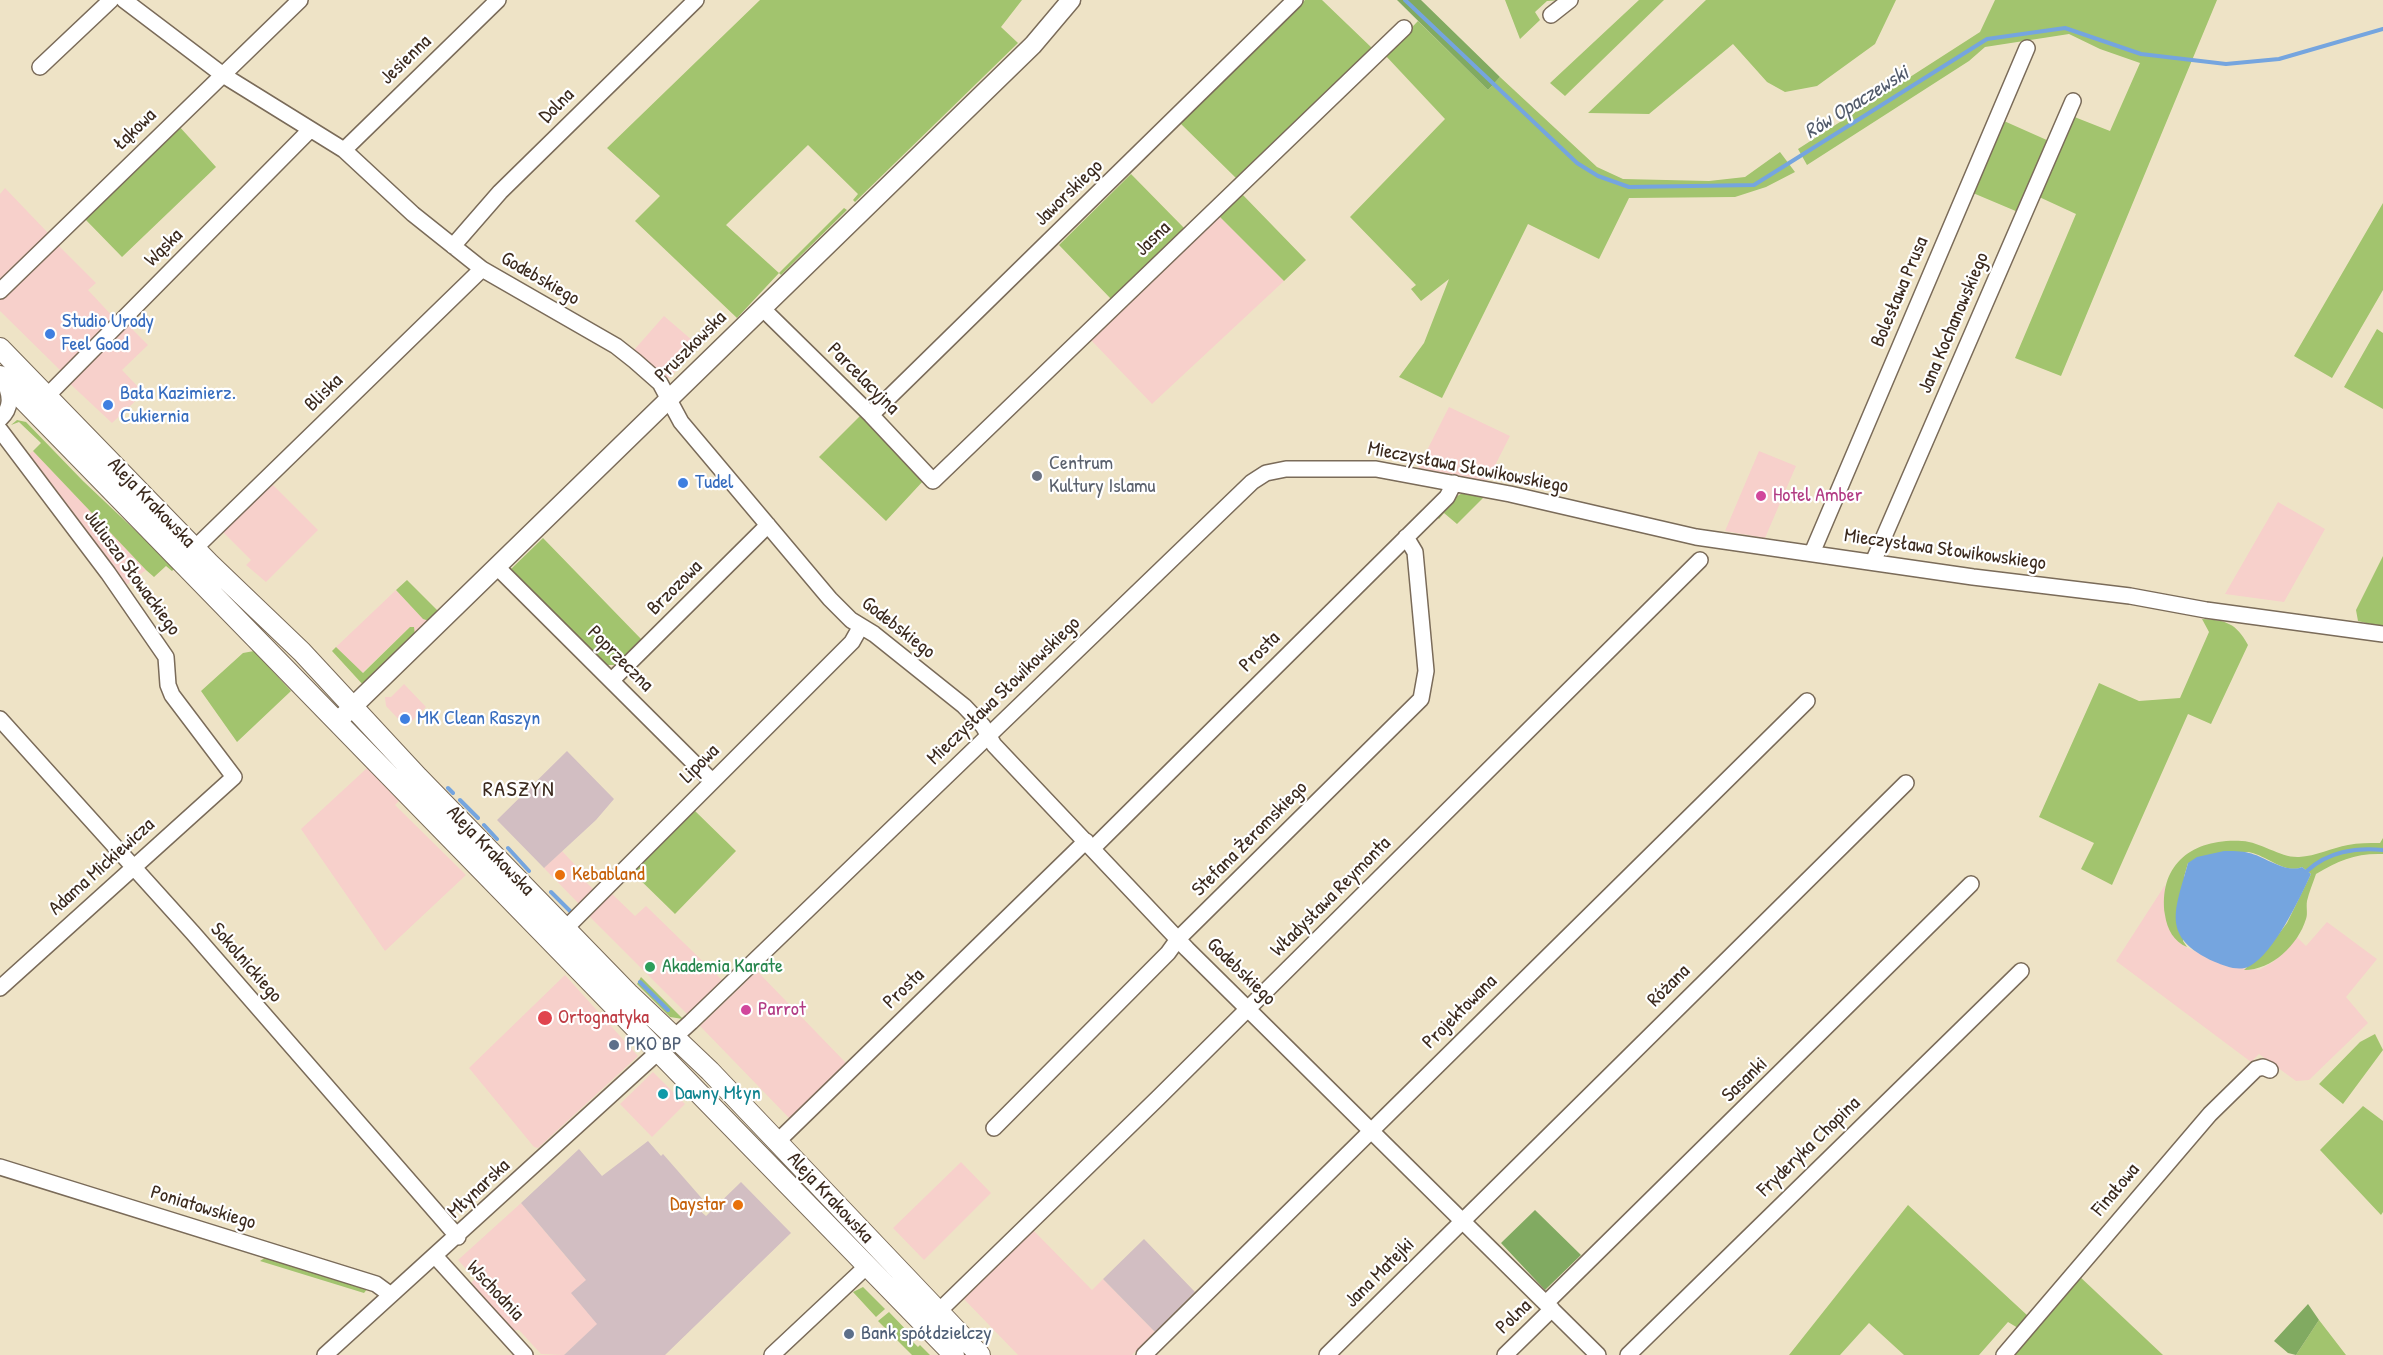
<!DOCTYPE html>
<meta charset="utf-8">
<style>
body{margin:0}
canvas{display:block;background:#eee3c6}
</style>
<canvas width="2383" height="1355"></canvas>
<script>
const c = document.querySelector('canvas').getContext('2d');
c.lineJoin = 'round';
function paint(path, color) {
  c.fillStyle = color;
  c.fill(path, 'evenodd');
}
function strokePath(path, color, width, dash) {
  c.strokeStyle = color;
  c.lineWidth = width;
  c.lineCap = dash ? 'butt' : 'round';
  c.setLineDash(dash || []);
  c.stroke(path);
}
function drawText(font, color, halo, rows, align = 'center') {
  c.font = font + ' "Patrick Hand",sans-serif';
  c.lineWidth = 4.5;
  c.setLineDash([]);
  c.textBaseline = 'middle';
  c.strokeStyle = halo;
  c.fillStyle = color;
  for (const [text, x, y, turn = 0] of rows) {
    c.save();
    c.translate(x, y);
    c.rotate((+turn || 0) * Math.PI / 180);
    c.textAlign = isNaN(turn) ? turn : align;
    if (halo) c.strokeText(text, 0, 0);
    c.fillText(text, 0, 0);
    c.restore();
  }
}
paint(new Path2D(`
 M 5,188 L 50,235 L 0,285 L 0,194 Z
 M 1218,215 L 1284,281 L 1152,404 L 1092,341 L 1088,341 Z
 M 58,245 L 96,283 L 88,290 L 117,321 L 63,373 L 0,311 L 0,298 Z
 M 664,316 L 700,347 L 667,380 L 634,350 Z
 M 126,323 L 148,345 L 122,370 L 144,393 L 112,423 L 66,380 Z
 M 1449,407 L 1510,436 L 1487,481 L 1418,468 Z
 M 33,451 L 146,570 L 124,587 L 27,456 Z
 M 1759,451 L 1796,466 L 1765,538 L 1725,531 Z
 M 271,483 L 318,530 L 266,582 L 246,565 L 251,560 L 222,531 Z
 M 2278,502 L 2325,529 L 2284,602 L 2225,594 Z
 M 396,590 L 423,619 L 429,621 L 413,641 L 414,627 L 410,627 L 362,673 L 336,647 Z
 M 404,684 L 426,707 L 406,727 L 386,706 L 385,697 L 391,697 Z
 M 367,768 L 399,801 L 395,805 L 466,875 L 385,951 L 301,829 Z
 M 562,851 L 578,868 L 575,871 L 596,892 L 580,905 L 544,868 Z
 M 2165,885 L 2165,916 L 2186,947 L 2226,966 L 2259,970 L 2273,962 L 2297,937 L 2306,946 L 2327,922 L 2377,959 L 2346,997 L 2368,1023 L 2309,1080 L 2296,1081 L 2259,1054 L 2251,1062 L 2116,961 Z
 M 609,891 L 635,916 L 646,906 L 722,980 L 687,1014 L 587,914 Z
 M 757,971 L 847,1064 L 791,1120 L 700,1026 Z
 M 565,975 L 638,1056 L 538,1148 L 534,1147 L 469,1068 Z
 M 653,1072 L 685,1104 L 652,1137 L 620,1104 Z
 M 961,1162 L 991,1193 L 924,1260 L 893,1228 Z
 M 521,1203 L 586,1280 L 598,1324 L 564,1355 L 541,1354 L 519,1330 L 510,1331 L 468,1286 L 475,1279 L 458,1260 Z
 M 1033,1230 L 1092,1290 L 1103,1279 L 1155,1332 L 1132,1355 L 1018,1355 L 963,1298 Z`), '#f7d0cb');
paint(new Path2D(`
 M 567,751 L 614,799 L 596,820 L 544,868 L 497,820 Z
 M 648,1141 L 661,1156 L 663,1154 L 705,1202 L 698,1209 L 706,1216 L 741,1182 L 791,1233 L 665,1355 L 564,1355 L 597,1324 L 571,1293 L 586,1280 L 521,1203 L 579,1149 L 602,1176 Z
 M 1144,1239 L 1195,1292 L 1155,1332 L 1103,1279 Z`), '#d2bec2');
paint(new Path2D(`
 M 760,0 L 1022,0 L 1001,27 L 1018,43 L 855,202 L 853,200 L 858,194 L 808,145 L 726,225 L 779,273 L 844,208 L 847,210 L 781,275 L 779,273 L 737,318 L 635,221 L 660,196 L 607,148 Z
 M 1305,0 L 1322,0 L 1372,48 L 1237,179 L 1180,123 Z
 M 1505,0 L 1562,0 L 1547,1 L 1535,12 L 1540,20 L 1520,39 Z
 M 1639,0 L 1664,0 L 1565,96 L 1550,83 Z
 M 1706,0 L 1896,0 L 1875,44 L 1817,86 L 1785,92 L 1767,82 L 1733,44 L 1649,114 L 1588,113 Z
 M 1995,0 L 2217,0 L 2061,376 L 2015,358 L 2076,214 L 2037,196 L 2072,116 L 2110,131 L 2140,63 L 2100,49 L 2069,34 L 1985,47 L 1969,61 L 1807,165 L 1798,149 L 1980,32 Z
 M 1418,21 L 1488,90 L 1500,77 L 1597,167 L 1623,179 L 1709,181 L 1745,177 L 1780,152 L 1795,172 L 1766,187 L 1735,197 L 1629,198 L 1599,259 L 1528,224 L 1442,398 L 1399,377 L 1424,343 L 1449,279 L 1421,301 L 1411,289 L 1416,285 L 1350,217 L 1445,119 L 1385,55 Z
 M 2004,121 L 2049,141 L 2018,212 L 1973,193 Z
 M 178,125 L 216,167 L 122,257 L 85,219 Z
 M 1131,174 L 1185,229 L 1112,300 L 1059,245 Z
 M 1241,193 L 1306,260 L 1284,281 L 1218,215 Z
 M 2383,203 L 2383,290 L 2332,378 L 2294,356 Z
 M 2377,329 L 2383,333 L 2383,409 L 2344,387 Z
 M 861,415 L 924,480 L 886,521 L 819,457 Z
 M 17,420 L 26,422 L 83,481 L 175,568 L 172,571 L 166,566 L 154,577 L 146,570 L 33,451 L 41,443 L 19,422 L 11,425 Z
 M 1464,492 L 1485,496 L 1457,524 L 1444,513 L 1439,519 L 1435,515 L 1449,501 Z
 M 543,538 L 642,640 L 616,665 L 604,665 L 512,573 L 510,570 Z
 M 2383,556 L 2383,627 L 2358,621 L 2356,610 Z
 M 407,580 L 441,614 L 429,621 L 423,619 L 396,590 Z
 M 2202,619 C 2226,620 2236,623 2248,645 L 2211,724 L 2188,714 L 2112,885 L 2081,869 L 2094,843 L 2039,817 L 2099,683 L 2139,701 L 2180,698 L 2209,632 Z
 M 410,627 L 414,627 L 415,635 L 365,687 L 332,651 L 336,647 L 363,673 Z
 M 254,651 L 291,691 L 237,742 L 201,691 L 243,653 Z
 M 693,809 L 736,851 L 675,914 L 631,871 Z
 M 2383,838 L 2383,854 C 2356,853 2339,860 2316,874 C 2313,883 2309,892 2307,901 C 2306,907 2308,914 2306,919 C 2298,945 2272,970 2244,970 L 2272,943 L 2287,923 L 2311,874 L 2302,867 C 2285,875 2265,854 2248,852 C 2233,851 2204,860 2188,863 L 2184,877 L 2183,941 L 2187,947 C 2174,942 2167,929 2165,915 C 2158,864 2193,838 2242,841 C 2261,842 2281,858 2299,857 C 2316,856 2332,848 2348,845 C 2358,843 2369,843 2380,843 Z
 M 641,977 L 683,1019 L 670,1017 L 637,984 Z
 M 2375,1034 L 2383,1050 L 2343,1104 L 2319,1084 L 2360,1042 Z
 M 2363,1106 L 2383,1121 L 2383,1212 L 2381,1215 L 2320,1150 Z
 M 1908,1205 L 2028,1316 L 2018,1328 L 2008,1322 L 1979,1355 L 1904,1355 L 1869,1323 L 1840,1355 L 1789,1355 Z
 M 266,1257 L 368,1288 L 364,1293 L 260,1261 Z
 M 2078,1275 L 2163,1355 L 2010,1355 Z
 M 863,1287 L 885,1309 L 876,1317 L 853,1292 Z
 M 889,1312 L 914,1338 L 912,1341 L 918,1347 L 920,1345 L 930,1355 L 912,1355 L 878,1321 Z
 M 2319,1320 L 2346,1355 L 2296,1355 Z`), '#a2c46e');
paint(new Path2D(`
 M 1397,0 L 1421,0 L 1500,77 L 1488,90 Z
 M 1535,1210 L 1581,1255 L 1545,1290 L 1501,1243 Z
 M 2308,1304 L 2319,1320 L 2296,1355 L 2288,1353 L 2274,1341 Z`), '#81aa61');
paint(new Path2D(`
 M 2224,851 C 2232,851 2242,851 2249,853 C 2264,856 2286,874 2302,867 L 2311,874 C 2300,898 2274,953 2250,966 C 2239,972 2225,966 2215,962 C 2160,937 2175,911 2188,863 L 2197,857 Z`), '#75a5df');
strokePath(new Path2D(`
 M 1405,0 L 1577,163 L 1598,176 L 1629,187 L 1754,185 L 1987,39 L 2065,28 L 2141,54 L 2226,64 L 2279,59 L 2383,29
 M 448,788 L 453,793
 M 460,800 L 478,818
 M 484,825 L 497,839
 M 508,848 L 529,871
 M 2307,871 C 2327,852 2356,847 2383,850
 M 551,892 L 570,911
 M 640,982 L 668,1010`), '#75a5df', 4);
const minor = new Path2D(`
 M 124,0 L 223,75 L 344,150 L 413,214 L 482,269 L 616,346 L 635,361 L 660,383 L 681,422 L 830,599 L 851,620 L 874,634 L 964,706 L 983,726 L 994,745 L 1187,949 L 1598,1355
 M 1551,15 L 1570,0
 M 40,67 L 111,0
 M 344,150 L 498,0
 M 453,246 L 500,192 L 696,0
 M 0,291 L 300,0
 M 762,308 L 871,415 L 933,481 L 1404,28
 M 47,396 L 310,130
 M 871,415 L 1295,0
 M 0,419 C 12,408 11,396 4,381
 M 0,430 L 108,573 L 166,657 L 168,685 L 172,695 L 234,777 L 0,988
 M 195,548 L 482,269
 M 1812,553 L 2027,48
 M 1873,562 L 2073,101
 M 497,567 L 712,781
 M 612,680 L 768,525
 M 0,719 L 193,933 L 458,1237
 M 1093,848 L 1447,497 L 1454,483
 M 566,928 L 852,642 L 861,626
 M 994,1128 L 1168,953 L 1178,939 L 1421,699 L 1426,671 L 1415,552 L 1406,537
 M 777,1142 L 1086,841
 M 0,1167 L 376,1284 L 391,1295
 M 435,1256 L 525,1355
 M 1546,1303 L 1971,884
 M 938,1312 L 1158,1098 L 1700,560
 M 325,1355 L 691,1022 L 1252,482 L 1266,473 L 1286,469 L 1376,469 L 1510,494 L 1696,537 L 1973,577 L 2130,596 L 2206,610 L 2383,634
 M 772,1355 L 867,1266
 M 1144,1355 L 1807,701
 M 1327,1355 L 1906,783
 M 1505,1355 L 1552,1309
 M 1628,1355 L 2021,971
 M 2004,1355 L 2210,1114 L 2256,1069 L 2263,1067 L 2270,1070`);
const tertiary = new Path2D(`
 M 338,721 L 1033,45 L 1071,0`);
const secondary = new Path2D(`
 M 0,348 L 209,563 L 302,652 L 418,777 L 628,993 L 710,1071 L 980,1355
 M 0,376 L 954,1355`);
strokePath(minor, '#7a6b59', 18);
strokePath(tertiary, '#7a6b59', 21);
strokePath(secondary, '#7a6b59', 22);
strokePath(minor, '#fff', 15);
strokePath(tertiary, '#fff', 18);
strokePath(secondary, '#fff', 20);
for (const [x, y, r, color] of [
 [50,334,6,"#3f7fe0"],
 [108,405,6,"#3f7fe0"],
 [1037,476,6,"#6b7280"],
 [683,483,6,"#3f7fe0"],
 [1761,496,6,"#d1479c"],
 [405,719,6,"#3f7fe0"],
 [560,875,6,"#e8710a"],
 [650,967,6,"#2e9e5b"],
 [746,1010,6,"#d1479c"],
 [545,1018,8,"#e0444e"],
 [614,1045,6,"#5c6f8a"],
 [663,1094,6,"#0f9aa8"],
 [738,1205,6,"#e8710a"],
 [849,1334,6,"#5c6f8a"]
]) {
  const dot = new Path2D();
  dot.arc(x, y, r, 0, 2 * Math.PI);
  c.fillStyle = color;
  c.fill(dot);
  strokePath(dot, '#fff', 2);
}
drawText('20px', '#3b2a1e', '#fff', [
 ["Jesienna",406,60,-44],
 ["Dolna",557,106,-45],
 ["Łąkowa",135,130,-44],
 ["Jaworskiego",1069,193,-44],
 ["Jasna",1153,239,-44],
 ["Wąska",164,248,-45],
 ["Godebskiego",540,279,30],
 ["Bolesława Prusa",1900,292,-67],
 ["Jana Kochanowskiego",1954,323,-67],
 ["Pruszkowska",691,347,-45],
 ["Parcelacyjna",863,379,45],
 ["Bliska",324,393,-44],
 ["Mieczysława Słowikowskiego",1468,468,11],
 ["Aleja Krakowska",151,503,46],
 ["Mieczysława Słowikowskiego",1945,550,8],
 ["Juliusza Słowackiego",132,573,54],
 ["Brzozowa",675,588,-45],
 ["Godebskiego",898,628,38],
 ["Prosta",1260,652,-45],
 ["Poprzeczna",620,659,45],
 ["Mieczysława Słowikowskiego",1004,691,-44],
 ["Lipowa",700,764,-45],
 ["Stefana Żeromskiego",1250,839,-45],
 ["Aleja Krakowska",490,851,46],
 ["Adama Mickiewicza",102,867,-42],
 ["Władysława Reymonta",1331,897,-45],
 ["Sokolnickiego",246,963,49],
 ["Godebskiego",1241,972,44],
 ["Różana",1669,986,-45],
 ["Prosta",904,989,-44],
 ["Projektowana",1460,1012,-45],
 ["Sasanki",1745,1080,-44],
 ["Fryderyka Chopina",1809,1147,-44],
 ["Młynarska",479,1189,-43],
 ["Finałowa",2116,1190,-50],
 ["Aleja Krakowska",830,1198,47],
 ["Poniatowskiego",203,1208,17],
 ["Jana Matejki",1380,1273,-45],
 ["Wschodnia",495,1291,47],
 ["Polna",1514,1317,-44]
]);
drawText('20px', '#366cbe', '#fff', [
 ["Studio Urody",62,322],
 ["Feel Good",62,345],
 ["Bała Kazimierz.",120,394],
 ["Cukiernia",120,417],
 ["Tudel",695,483],
 ["MK Clean Raszyn",417,719]
], 'left');
drawText('20px', '#5b616d', '#fff', [
 ["Centrum",1049,464],
 ["Kultury Islamu",1049,487]
], 'left');
drawText('20px', '#b23c85', '#fff', [
 ["Hotel Amber",1773,496],
 ["Parrot",758,1010]
], 'left');
drawText('20px', '#c56008', '#fff', [
 ["Kebabland",572,875],
 ["Daystar",726,1205,"right"]
], 'left');
drawText('20px', '#27864d', '#fff', [
 ["Akademia Karate",662,967]
], 'left');
drawText('20px', '#be3a42', '#fff', [
 ["Ortognatyka",558,1018]
], 'left');
drawText('20px', '#4e5e75', '#fff', [
 ["PKO BP",626,1045],
 ["Bank spółdzielczy",861,1334]
], 'left');
drawText('20px', '#0d838f', '#fff', [
 ["Dawny Młyn",675,1094]
], 'left');
drawText('italic 21px', '#525b6b', '#fff', [
 ["Rów Opaczewski",1857,103,-32]
]);
c.letterSpacing = '1.5px';
drawText('22px', '#3b2a1e', '#fff', [
 ["RASZYN",519,790]
]);
c.letterSpacing = '0px';
</script>
